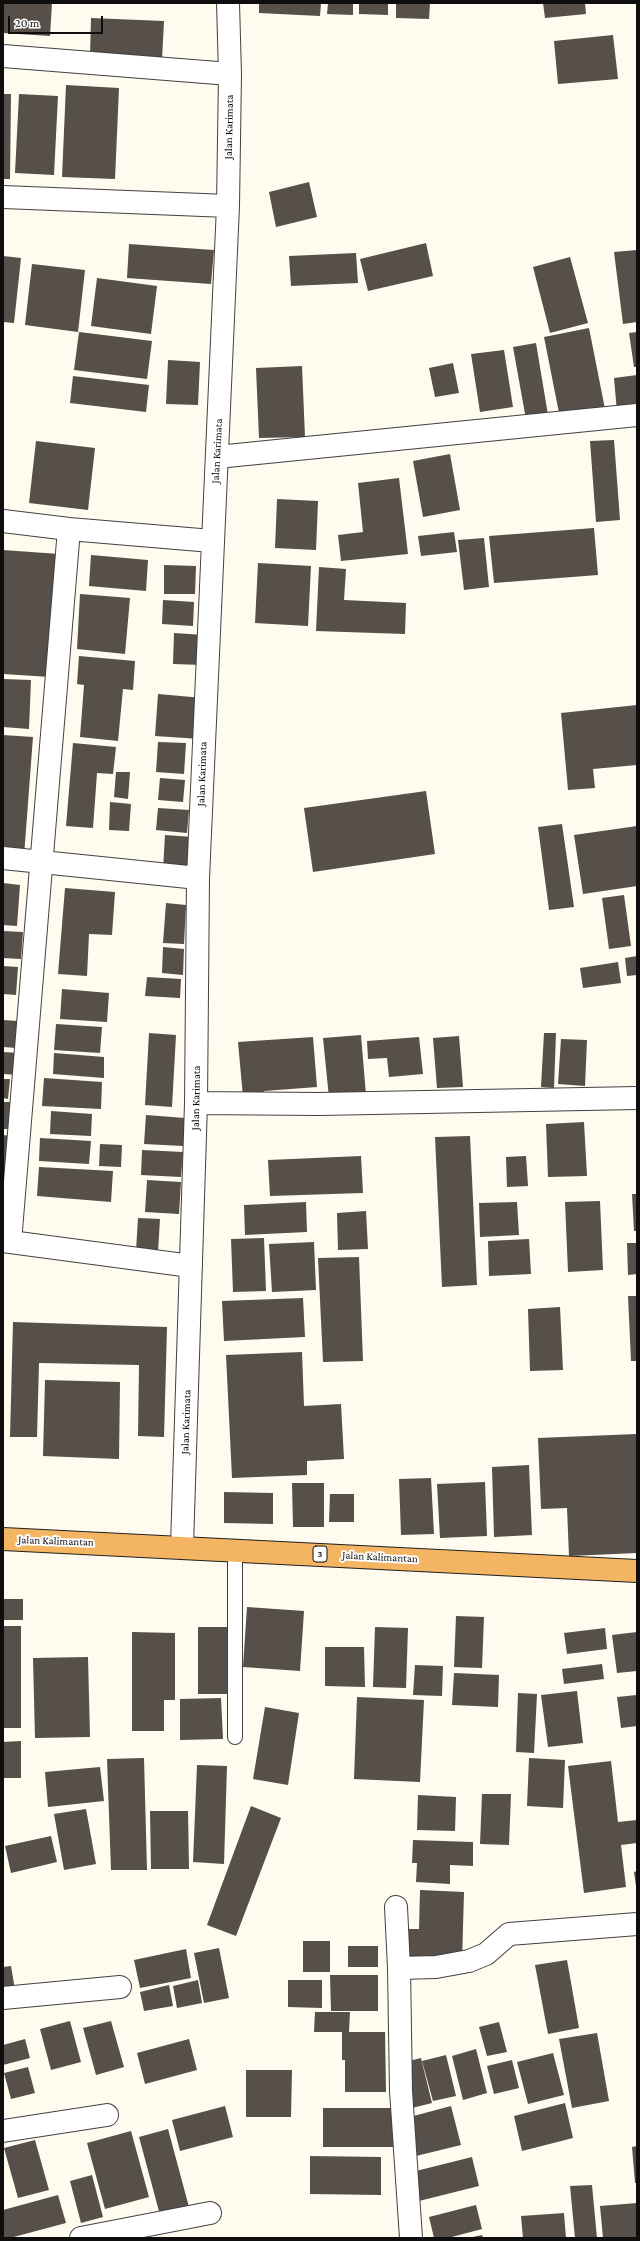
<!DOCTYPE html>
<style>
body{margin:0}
#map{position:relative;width:640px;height:2241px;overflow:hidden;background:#fffbef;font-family:"Crimson Pro",serif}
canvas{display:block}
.frame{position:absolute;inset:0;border:4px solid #0e0e0e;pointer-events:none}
.scale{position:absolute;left:8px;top:16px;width:95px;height:18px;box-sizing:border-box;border:2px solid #0e0e0e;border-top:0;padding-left:5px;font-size:12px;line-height:14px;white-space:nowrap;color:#0e0e0e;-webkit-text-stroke:3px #fff;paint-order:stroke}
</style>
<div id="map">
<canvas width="640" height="2241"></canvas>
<div class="frame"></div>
<div class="scale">20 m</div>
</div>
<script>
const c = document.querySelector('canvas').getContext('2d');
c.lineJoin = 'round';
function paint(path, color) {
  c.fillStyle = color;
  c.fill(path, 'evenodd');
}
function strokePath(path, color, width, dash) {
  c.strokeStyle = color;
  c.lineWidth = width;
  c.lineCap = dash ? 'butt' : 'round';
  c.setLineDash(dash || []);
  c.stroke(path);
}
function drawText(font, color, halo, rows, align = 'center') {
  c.font = font + ' "Crimson Pro",serif';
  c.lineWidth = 4;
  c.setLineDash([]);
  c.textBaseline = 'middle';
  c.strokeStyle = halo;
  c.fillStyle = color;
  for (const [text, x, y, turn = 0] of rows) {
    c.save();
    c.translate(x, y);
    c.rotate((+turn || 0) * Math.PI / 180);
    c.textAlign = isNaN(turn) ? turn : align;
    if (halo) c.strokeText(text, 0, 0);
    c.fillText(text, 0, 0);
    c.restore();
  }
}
paint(new Path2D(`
 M 3,3 L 52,3 L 50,36 L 3,33 Z
 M 259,3 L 321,3 L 320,16 L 259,13 Z
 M 328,3 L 353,3 L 353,15 L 327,14 Z
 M 359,3 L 388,3 L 388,15 L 359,14 Z
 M 396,3 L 430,3 L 429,19 L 396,18 Z
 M 543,3 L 585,3 L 586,14 L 545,18 Z
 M 91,18 L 164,21 L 162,60 L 90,57 Z
 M 613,35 L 618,79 L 558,84 L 554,41 Z
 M 66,85 L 119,88 L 115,179 L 62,177 Z
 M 3,94 L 11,94 L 10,179 L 3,179 Z
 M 19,94 L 58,96 L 54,175 L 15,173 Z
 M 309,182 L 317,217 L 276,227 L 269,192 Z
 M 426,243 L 433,276 L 368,291 L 360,259 Z
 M 129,244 L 214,250 L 211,284 L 127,278 Z
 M 637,250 L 637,322 L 623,324 L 614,252 Z
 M 356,253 L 358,283 L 291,286 L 289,256 Z
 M 3,256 L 21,258 L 14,323 L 3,322 Z
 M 570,257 L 588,323 L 550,333 L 533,267 Z
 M 32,264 L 85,270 L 78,332 L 25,325 Z
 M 97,278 L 157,286 L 151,334 L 91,326 Z
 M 589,328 L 605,409 L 560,418 L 544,337 Z
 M 79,332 L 152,341 L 147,379 L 74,370 Z
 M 637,332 L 637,367 L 634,367 L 629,333 Z
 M 536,343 L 549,421 L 527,425 L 513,347 Z
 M 504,350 L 513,407 L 480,412 L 471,354 Z
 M 168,360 L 200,362 L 198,405 L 166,404 Z
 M 453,363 L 459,393 L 435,397 L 429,368 Z
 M 302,366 L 305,437 L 259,438 L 256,368 Z
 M 637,375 L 637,410 L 617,412 L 614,378 Z
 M 73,376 L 149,385 L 146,412 L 70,403 Z
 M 614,440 L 620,520 L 596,522 L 590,441 Z
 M 36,441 L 95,448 L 88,510 L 29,503 Z
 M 450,454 L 460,510 L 423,517 L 413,461 Z
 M 399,478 L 408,554 L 341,561 L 338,535 L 363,532 L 358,483 Z
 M 277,499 L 318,501 L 316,550 L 275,548 Z
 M 594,528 L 598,575 L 494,583 L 489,536 Z
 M 454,532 L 457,552 L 421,556 L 418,536 Z
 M 484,538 L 489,587 L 464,590 L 458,540 Z
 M 3,550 L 59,554 L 50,677 L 3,674 Z
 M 91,555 L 148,560 L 146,591 L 89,586 Z
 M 258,563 L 311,566 L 308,626 L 255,623 Z
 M 164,565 L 196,566 L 195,594 L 164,594 Z
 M 319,567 L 346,569 L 344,600 L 406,603 L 405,634 L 316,631 Z
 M 80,594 L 130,598 L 125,654 L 77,649 Z
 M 163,600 L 194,602 L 193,626 L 162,624 Z
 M 174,633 L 204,635 L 203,665 L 173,664 Z
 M 79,656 L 135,661 L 133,690 L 123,689 L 118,741 L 80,737 L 84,685 L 77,684 Z
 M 3,679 L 31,680 L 29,729 L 3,727 Z
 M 158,694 L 203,698 L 200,739 L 155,736 Z
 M 637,705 L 637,765 L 593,769 L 595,788 L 568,790 L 561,713 Z
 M 3,735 L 33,737 L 24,856 L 3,854 Z
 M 158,742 L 186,743 L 184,774 L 156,772 Z
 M 73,743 L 116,747 L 113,774 L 97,773 L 93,828 L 66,826 Z
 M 116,772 L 130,772 L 128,799 L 114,797 Z
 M 160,778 L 185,780 L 183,802 L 158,800 Z
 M 426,791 L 435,854 L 313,872 L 304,808 Z
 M 110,802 L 131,804 L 129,831 L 109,830 Z
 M 158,808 L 189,810 L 187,833 L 156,830 Z
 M 562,824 L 574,907 L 549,910 L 538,827 Z
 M 637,826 L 637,886 L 583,894 L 574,835 Z
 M 165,835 L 193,837 L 190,871 L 163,870 Z
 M 3,883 L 20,885 L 17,926 L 3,925 Z
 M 65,888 L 115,892 L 112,935 L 89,934 L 87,976 L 58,974 Z
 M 624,895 L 631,946 L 609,949 L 602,898 Z
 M 166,903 L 186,905 L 184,944 L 163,943 Z
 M 3,931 L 23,932 L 21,959 L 3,958 Z
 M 163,947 L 184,949 L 183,975 L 162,973 Z
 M 637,956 L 637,975 L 627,976 L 625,958 Z
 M 618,962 L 621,983 L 583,988 L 580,968 Z
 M 3,966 L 18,967 L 16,995 L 3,994 Z
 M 147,977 L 181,979 L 180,998 L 145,996 Z
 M 62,989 L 109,993 L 107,1022 L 60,1019 Z
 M 3,1020 L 18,1021 L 17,1048 L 3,1047 Z
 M 56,1024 L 102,1027 L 100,1053 L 54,1050 Z
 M 149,1033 L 176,1035 L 172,1107 L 145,1105 Z
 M 544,1033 L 556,1033 L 554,1088 L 541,1087 Z
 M 361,1035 L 366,1095 L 329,1098 L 323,1038 Z
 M 459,1036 L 463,1087 L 437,1088 L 433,1038 Z
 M 313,1037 L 317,1087 L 264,1091 L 265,1096 L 243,1097 L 238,1042 Z
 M 419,1037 L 423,1074 L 389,1077 L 387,1058 L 368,1059 L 367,1041 Z
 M 561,1039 L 587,1040 L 585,1086 L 558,1084 Z
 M 3,1052 L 20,1053 L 18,1075 L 3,1074 Z
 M 54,1053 L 104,1057 L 104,1078 L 53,1074 Z
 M 44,1078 L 102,1082 L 101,1109 L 42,1106 Z
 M 3,1079 L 10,1079 L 8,1099 L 3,1098 Z
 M 3,1102 L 11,1102 L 10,1129 L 3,1129 Z
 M 51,1111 L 92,1114 L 91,1136 L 50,1134 Z
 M 146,1115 L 185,1118 L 183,1146 L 144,1144 Z
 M 584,1122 L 587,1176 L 548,1177 L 546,1124 Z
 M 3,1135 L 12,1136 L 8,1186 L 3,1186 Z
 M 470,1136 L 477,1285 L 442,1287 L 435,1137 Z
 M 40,1138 L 91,1141 L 89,1164 L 39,1161 Z
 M 100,1144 L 122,1145 L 121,1167 L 99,1166 Z
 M 142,1150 L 183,1152 L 181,1177 L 141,1175 Z
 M 361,1156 L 363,1193 L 270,1196 L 268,1160 Z
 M 526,1156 L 528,1186 L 507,1187 L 506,1157 Z
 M 39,1167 L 113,1171 L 111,1202 L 37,1196 Z
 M 147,1180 L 181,1182 L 179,1214 L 145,1212 Z
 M 632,1194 L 637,1194 L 637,1231 L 634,1231 Z
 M 600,1201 L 603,1270 L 568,1272 L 565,1202 Z
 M 306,1202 L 307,1232 L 245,1235 L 244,1205 Z
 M 517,1202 L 519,1235 L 480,1237 L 479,1203 Z
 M 366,1211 L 368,1249 L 338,1250 L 337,1213 Z
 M 138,1218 L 160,1219 L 158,1252 L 136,1251 Z
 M 264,1238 L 266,1291 L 233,1292 L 231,1239 Z
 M 529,1239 L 531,1274 L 489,1276 L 488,1241 Z
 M 314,1242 L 316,1290 L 272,1292 L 269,1244 Z
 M 627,1243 L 637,1243 L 637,1274 L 628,1275 Z
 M 359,1257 L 363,1361 L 323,1362 L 318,1258 Z
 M 628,1296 L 637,1296 L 637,1361 L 631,1361 Z
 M 303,1298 L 305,1337 L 224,1341 L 222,1301 Z
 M 560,1307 L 563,1370 L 530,1371 L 528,1309 Z
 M 13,1322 L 167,1327 L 164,1437 L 138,1436 L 139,1365 L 39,1363 L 37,1437 L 10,1437 Z
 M 302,1352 L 304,1406 L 341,1404 L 344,1459 L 307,1461 L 307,1475 L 232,1478 L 226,1355 Z
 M 45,1380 L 120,1382 L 119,1459 L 43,1456 Z
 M 637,1434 L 637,1553 L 569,1556 L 567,1508 L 541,1509 L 538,1438 Z
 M 529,1465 L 532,1535 L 494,1537 L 492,1467 Z
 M 431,1478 L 434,1534 L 401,1535 L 399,1479 Z
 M 485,1482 L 487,1536 L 440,1538 L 437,1484 Z
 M 292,1483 L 324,1483 L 324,1527 L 293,1527 Z
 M 224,1492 L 273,1493 L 273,1524 L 224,1523 Z
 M 330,1494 L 354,1494 L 354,1522 L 329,1522 Z
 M 3,1599 L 23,1599 L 23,1620 L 3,1620 Z
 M 247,1607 L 304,1611 L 300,1671 L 243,1667 Z
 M 456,1616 L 484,1617 L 482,1668 L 454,1667 Z
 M 3,1626 L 21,1626 L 21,1728 L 3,1728 Z
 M 198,1627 L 232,1627 L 232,1694 L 198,1694 Z
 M 375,1627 L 408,1628 L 406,1688 L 373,1687 Z
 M 605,1628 L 607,1649 L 567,1654 L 564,1633 Z
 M 132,1632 L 175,1633 L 175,1700 L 164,1700 L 164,1731 L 132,1731 Z
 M 637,1632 L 637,1671 L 617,1673 L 612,1635 Z
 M 325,1647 L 364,1647 L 365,1687 L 325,1686 Z
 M 88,1657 L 90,1737 L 35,1738 L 33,1658 Z
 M 602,1664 L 604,1679 L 564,1684 L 562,1669 Z
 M 415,1665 L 443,1666 L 442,1696 L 413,1695 Z
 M 454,1673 L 499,1675 L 498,1707 L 452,1705 Z
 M 577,1691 L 583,1743 L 548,1747 L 541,1695 Z
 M 518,1693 L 537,1694 L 534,1753 L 516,1752 Z
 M 637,1695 L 637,1726 L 621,1728 L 617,1697 Z
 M 357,1697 L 424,1700 L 420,1782 L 354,1779 Z
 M 221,1698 L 223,1739 L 180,1740 L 180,1699 Z
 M 265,1707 L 299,1713 L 288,1785 L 253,1779 Z
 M 21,1741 L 21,1778 L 3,1778 L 3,1742 Z
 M 144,1758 L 147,1870 L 111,1870 L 107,1759 Z
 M 529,1758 L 565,1760 L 563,1808 L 527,1806 Z
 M 611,1761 L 618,1822 L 637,1820 L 637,1843 L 621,1845 L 626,1887 L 584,1893 L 568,1766 Z
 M 197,1765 L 227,1766 L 224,1864 L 193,1862 Z
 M 100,1767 L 104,1801 L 48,1807 L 45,1772 Z
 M 482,1794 L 511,1794 L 509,1845 L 480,1844 Z
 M 418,1795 L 456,1797 L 455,1831 L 417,1830 Z
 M 251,1806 L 281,1818 L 236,1936 L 207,1925 Z
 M 86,1809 L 96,1864 L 64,1870 L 54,1814 Z
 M 150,1811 L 188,1811 L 189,1869 L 151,1869 Z
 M 51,1836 L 57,1862 L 11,1873 L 5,1846 Z
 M 413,1840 L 473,1842 L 473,1866 L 450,1865 L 450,1884 L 416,1882 L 417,1863 L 412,1863 Z
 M 637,1871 L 637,1886 L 636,1886 L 634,1872 Z
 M 420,1890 L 464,1892 L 462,1962 L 407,1960 L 408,1929 L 419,1929 Z
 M 303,1941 L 330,1941 L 330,1972 L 303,1972 Z
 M 348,1946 L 378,1946 L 378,1967 L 348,1967 Z
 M 219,1948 L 229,1998 L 204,2003 L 194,1953 Z
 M 186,1949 L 191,1978 L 140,1988 L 134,1960 Z
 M 567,1960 L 579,2028 L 548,2034 L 535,1965 Z
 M 11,1966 L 15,1990 L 3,1992 L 3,1967 Z
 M 330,1975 L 378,1975 L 378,2011 L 331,2011 Z
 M 198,1980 L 202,2003 L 177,2008 L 173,1986 Z
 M 288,1980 L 322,1980 L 322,2008 L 288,2007 Z
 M 169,1985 L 173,2006 L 144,2011 L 140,1992 Z
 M 315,2012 L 350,2012 L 349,2032 L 385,2032 L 386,2092 L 345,2092 L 345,2060 L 342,2060 L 342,2032 L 314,2032 Z
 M 70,2021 L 81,2062 L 51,2070 L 40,2029 Z
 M 111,2021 L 124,2067 L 96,2075 L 83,2028 Z
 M 499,2022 L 507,2052 L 487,2056 L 479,2027 Z
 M 597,2033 L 609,2101 L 572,2108 L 559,2039 Z
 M 25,2039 L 30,2058 L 3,2065 L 3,2045 Z
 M 189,2039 L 197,2070 L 145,2084 L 137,2053 Z
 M 476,2049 L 487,2093 L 463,2100 L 452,2056 Z
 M 553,2053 L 564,2095 L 528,2104 L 517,2062 Z
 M 446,2055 L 456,2096 L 433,2101 L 422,2061 Z
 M 421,2058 L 432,2103 L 412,2108 L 401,2063 Z
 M 512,2060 L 519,2088 L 494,2094 L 487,2066 Z
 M 28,2067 L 35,2093 L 11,2099 L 4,2073 Z
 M 246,2070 L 292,2070 L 291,2117 L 246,2117 Z
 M 565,2103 L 573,2138 L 522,2151 L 514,2116 Z
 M 225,2106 L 233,2137 L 180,2151 L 172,2120 Z
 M 451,2106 L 461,2145 L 416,2156 L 406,2118 Z
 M 323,2108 L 394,2108 L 394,2147 L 323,2147 Z
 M 168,2129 L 189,2207 L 160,2215 L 139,2137 Z
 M 131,2131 L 149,2197 L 105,2209 L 87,2143 Z
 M 35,2140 L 49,2190 L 18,2198 L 4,2148 Z
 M 637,2146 L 637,2183 L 635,2183 L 632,2147 Z
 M 310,2156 L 381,2157 L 381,2195 L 310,2194 Z
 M 472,2157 L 479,2186 L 419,2201 L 412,2172 Z
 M 92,2175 L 103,2217 L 81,2223 L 70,2181 Z
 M 592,2185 L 597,2238 L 575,2238 L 570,2186 Z
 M 58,2195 L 66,2223 L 10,2238 L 3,2238 L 3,2210 Z
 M 637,2203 L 637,2238 L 603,2238 L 600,2206 Z
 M 476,2205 L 482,2229 L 448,2238 L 434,2238 L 429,2217 Z
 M 564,2213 L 566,2238 L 523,2238 L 521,2216 Z
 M 482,2235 L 483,2238 L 473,2238 L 473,2237 Z`), '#564f4a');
const service = new Path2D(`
 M 235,1549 L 235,1737`);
const minor = new Path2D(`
 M 3,56 L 230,74
 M 3,197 L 228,206
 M 217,457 L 637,415
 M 3,521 L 69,529 L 212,541
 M 3,858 L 198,878
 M 196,1103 L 319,1104 L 637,1098
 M 3,1241 L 191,1266
 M 10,1242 L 69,529
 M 182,1546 L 196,1103 L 198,878 L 228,206 L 230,74 L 228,3
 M 396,1907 L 399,1968 L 401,2091 L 411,2238
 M 399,1968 L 436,1967 L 469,1961 L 486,1954 L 509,1934 L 637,1924
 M 3,1998 L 120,1987
 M 3,2131 L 107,2115
 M 81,2238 L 210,2213`);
const trunk = new Path2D(`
 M 3,1539 L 637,1571`);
strokePath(service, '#414141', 16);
strokePath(minor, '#414141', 24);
strokePath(trunk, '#1f1f1f', 24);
strokePath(service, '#fff', 14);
strokePath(minor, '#fff', 22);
strokePath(trunk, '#f3b562', 22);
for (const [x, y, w] of [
 [320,1554,14]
]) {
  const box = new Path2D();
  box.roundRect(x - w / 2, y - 8, w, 16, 3);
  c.fillStyle = '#fff';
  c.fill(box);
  strokePath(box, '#0e0e0e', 1);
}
drawText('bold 10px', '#0e0e0e', null, [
 ["3",320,1554]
]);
drawText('11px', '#0e0e0e', '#fff', [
 ["Jalan Karimata",229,127,-89],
 ["Jalan Karimata",217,451,-87],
 ["Jalan Karimata",202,774,-88],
 ["Jalan Karimata",196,1098,-89],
 ["Jalan Karimata",186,1422,-88],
 ["Jalan Kalimantan",56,1541,2],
 ["Jalan Kalimantan",380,1557,3]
]);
</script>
